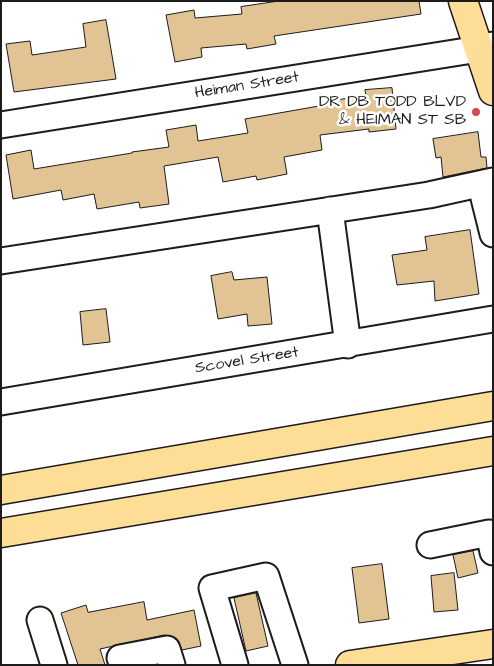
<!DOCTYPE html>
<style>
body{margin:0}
#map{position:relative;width:494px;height:666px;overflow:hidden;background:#fff;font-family:"Architects Daughter",sans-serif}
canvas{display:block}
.frame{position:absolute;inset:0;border:2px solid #1c1c1c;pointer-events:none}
</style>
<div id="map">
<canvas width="494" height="666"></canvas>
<div class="frame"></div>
</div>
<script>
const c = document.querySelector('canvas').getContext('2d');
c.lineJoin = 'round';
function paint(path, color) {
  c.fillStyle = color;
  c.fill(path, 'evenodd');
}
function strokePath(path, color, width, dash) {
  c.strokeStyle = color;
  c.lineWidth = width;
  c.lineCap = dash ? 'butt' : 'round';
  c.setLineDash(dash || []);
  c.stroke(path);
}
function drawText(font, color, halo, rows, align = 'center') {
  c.font = font + ' "Architects Daughter",sans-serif';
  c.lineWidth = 5;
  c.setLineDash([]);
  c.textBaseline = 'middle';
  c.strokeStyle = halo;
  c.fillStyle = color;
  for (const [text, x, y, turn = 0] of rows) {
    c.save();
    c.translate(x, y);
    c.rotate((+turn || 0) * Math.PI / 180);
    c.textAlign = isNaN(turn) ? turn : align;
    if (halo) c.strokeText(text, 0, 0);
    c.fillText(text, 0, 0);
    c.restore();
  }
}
const building = new Path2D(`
 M 279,1 L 419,1 L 421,14 L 274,36 L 276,44 L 247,49 L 246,44 L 201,48 L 202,57 L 175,62 L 166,15 L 194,10 L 195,18 L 242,14 L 241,7 Z
 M 106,20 L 116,79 L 14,92 L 6,44 L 30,41 L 32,55 L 86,47 L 83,24 Z
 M 392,88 L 396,129 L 369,132 L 369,129 L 320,135 L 322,150 L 284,157 L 287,174 L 257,180 L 256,176 L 223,182 L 218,157 L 164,166 L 169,204 L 140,208 L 139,202 L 97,209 L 94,194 L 63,200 L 61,190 L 13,199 L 6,155 L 31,150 L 34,169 L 132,153 L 132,152 L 169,147 L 166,130 L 196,125 L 198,141 L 248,133 L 245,119 L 336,103 L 335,100 L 366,96 L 365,90 Z
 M 478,132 L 481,157 L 486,157 L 487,168 L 443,177 L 441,157 L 436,158 L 433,139 Z
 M 470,230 L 479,294 L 435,301 L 434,281 L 397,285 L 392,255 L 427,250 L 425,237 Z
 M 232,272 L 234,280 L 267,277 L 272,324 L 248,326 L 247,314 L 218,319 L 211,276 Z
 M 106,309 L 110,342 L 83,345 L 80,312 Z
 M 473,551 L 478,573 L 458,578 L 453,555 Z
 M 382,564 L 389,619 L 359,623 L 352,568 Z
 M 454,573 L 458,610 L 434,612 L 431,576 Z
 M 256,593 L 268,646 L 246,651 L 234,598 Z
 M 144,602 L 147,620 L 194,610 L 201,646 L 182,650 L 177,639 L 164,635 L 100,649 L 105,665 L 78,665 L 61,613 L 86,605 L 88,612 Z`);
paint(building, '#e1c394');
strokePath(building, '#1c1c1c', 1);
const minor = new Path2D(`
 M 1,125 L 479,49 L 493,45
 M 484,198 L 493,234
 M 330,210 L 348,345
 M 1,261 L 429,195 L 493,181
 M 1,402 L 493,319
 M 430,545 L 489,533 L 493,552
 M 40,620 L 54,665
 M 120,658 L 167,649 L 172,665
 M 235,665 L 212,588 L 266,576 L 295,665`);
const major = new Path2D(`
 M 463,1 L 493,91
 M 350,665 L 493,644`);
const highway = new Path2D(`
 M 1,490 L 493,406
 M 1,533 L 493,451`);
strokePath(minor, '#1c1c1c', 29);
strokePath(major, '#1c1c1c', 31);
strokePath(highway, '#1c1c1c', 31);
strokePath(minor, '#fff', 25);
strokePath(major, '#fedd96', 28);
strokePath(highway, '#fedd96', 28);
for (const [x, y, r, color] of [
 [476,112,5,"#d1495b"]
]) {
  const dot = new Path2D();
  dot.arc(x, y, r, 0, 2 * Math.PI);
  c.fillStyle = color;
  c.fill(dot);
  strokePath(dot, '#fff', 2);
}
drawText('16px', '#1c1c1c', '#fff', [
 ["Heiman Street",247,86,-9],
 ["Scovel Street",247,361,-9]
]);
drawText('16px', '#1c1c1c', '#fff', [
 ["DR DB TODD BLVD",466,103],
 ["& HEIMAN ST SB",466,121]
], 'right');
</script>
